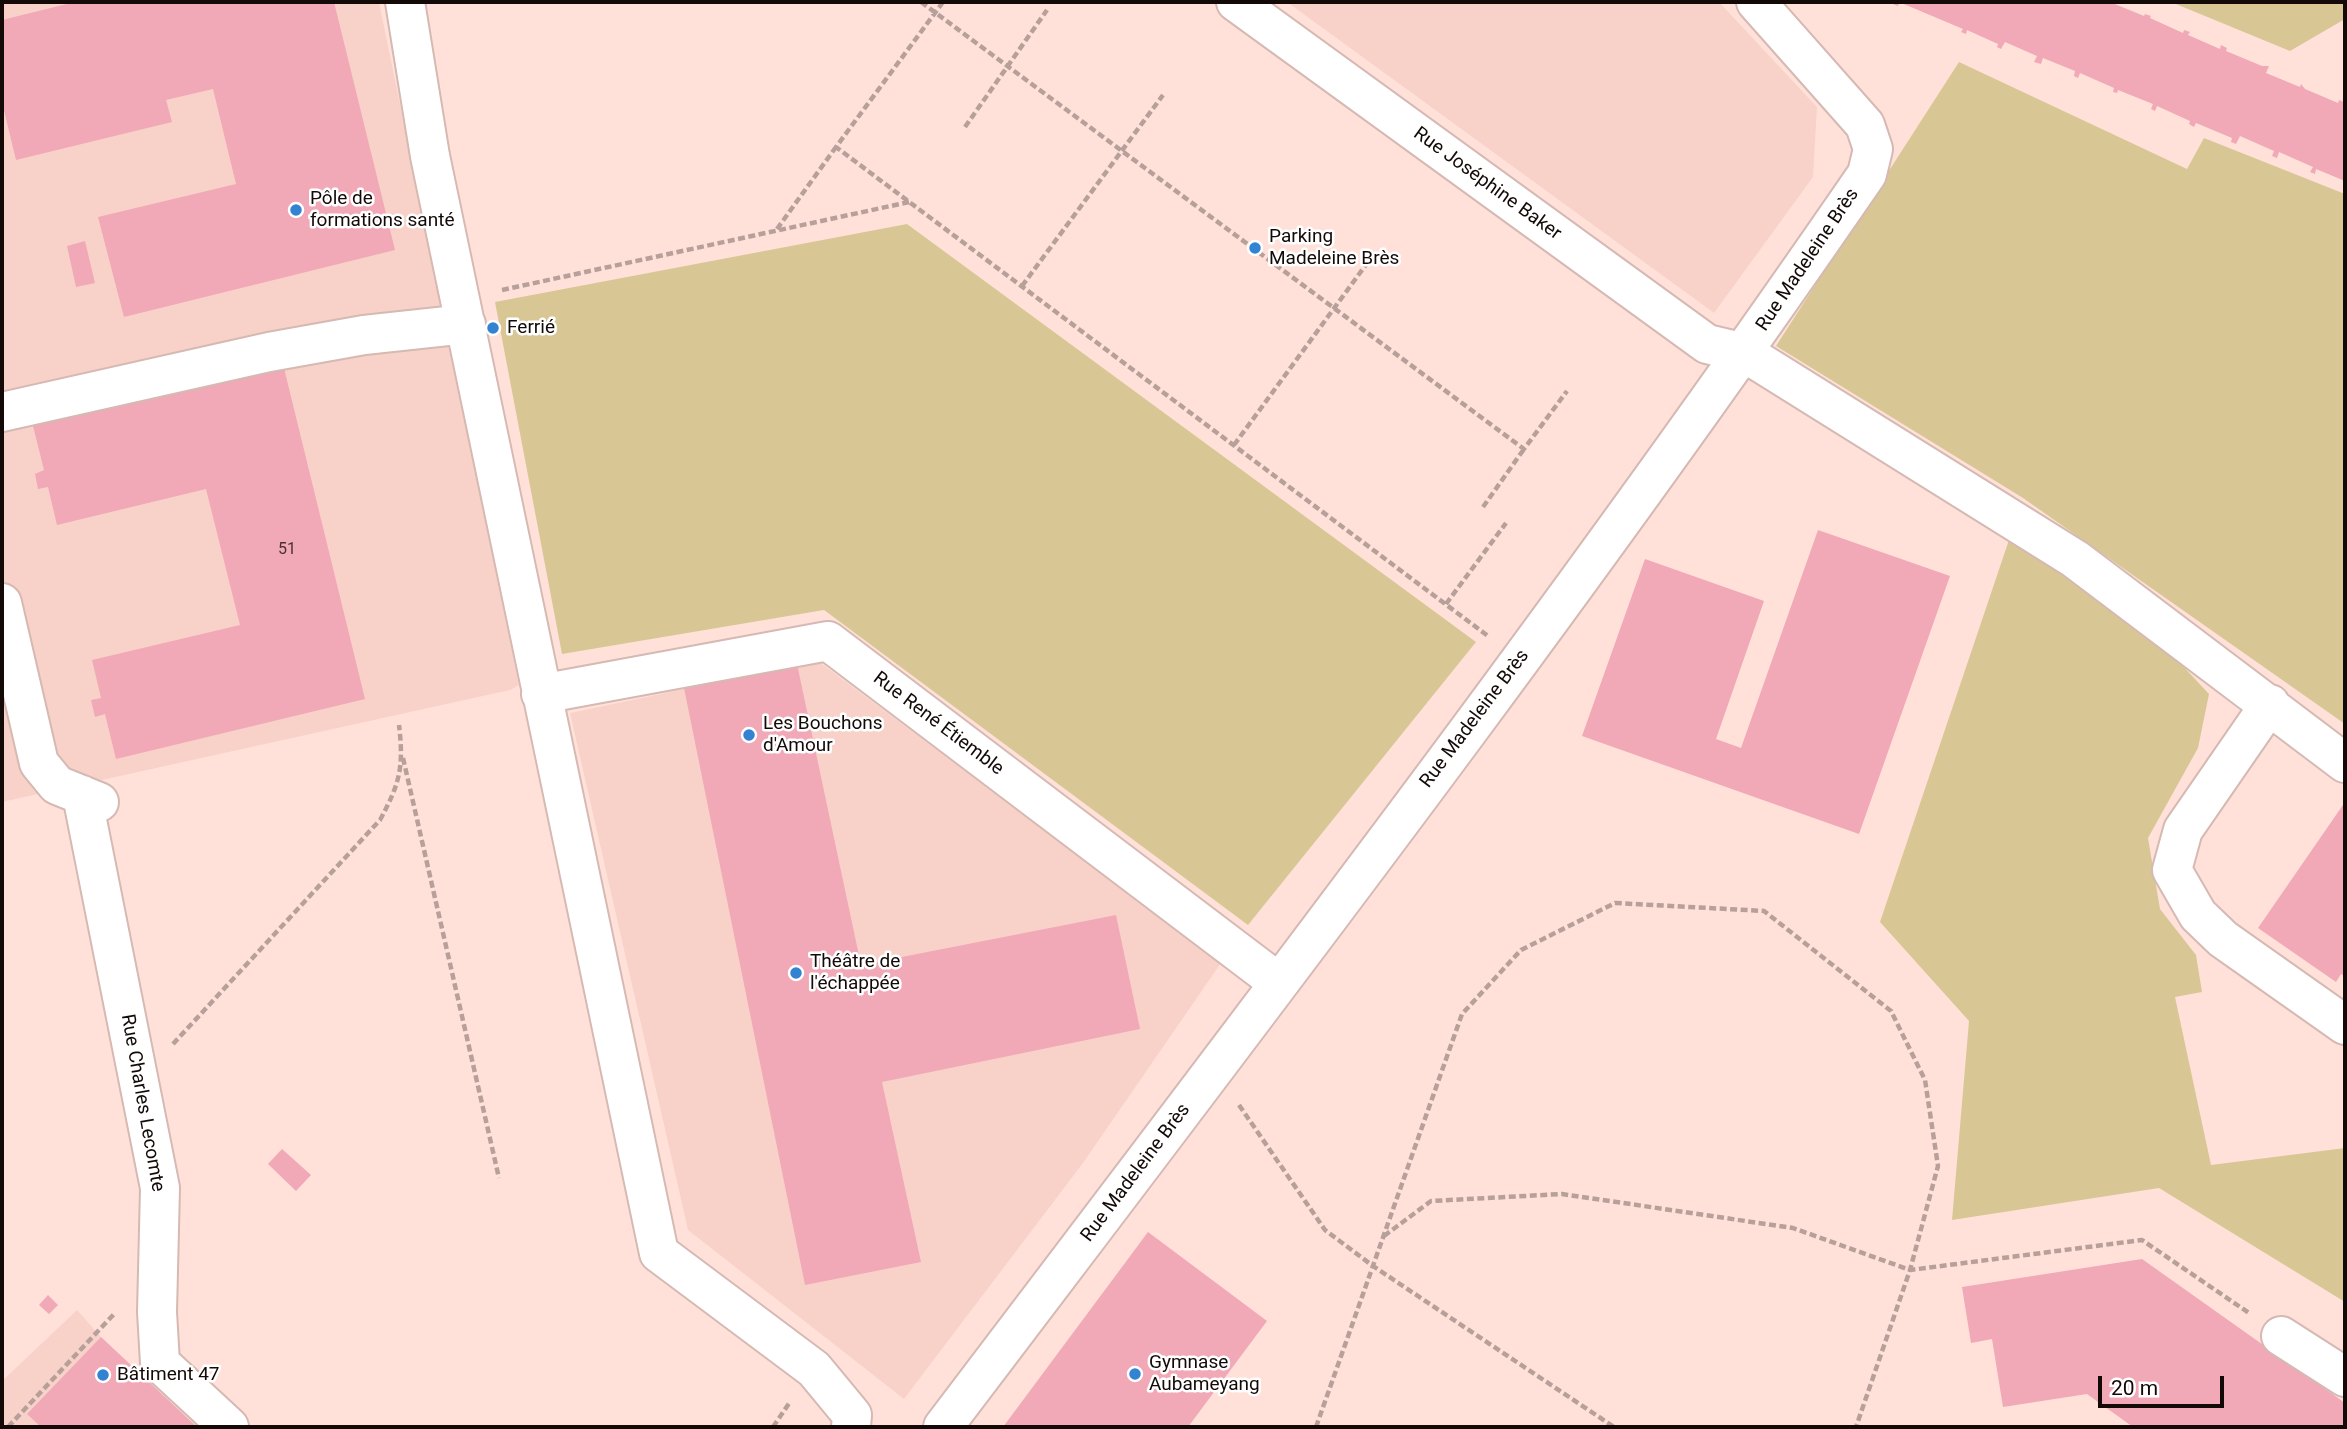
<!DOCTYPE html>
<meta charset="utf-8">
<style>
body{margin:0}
#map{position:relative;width:2347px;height:1429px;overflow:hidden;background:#ffe1da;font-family:Roboto,sans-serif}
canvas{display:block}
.frame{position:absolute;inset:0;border:4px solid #130a08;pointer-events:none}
.scale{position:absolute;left:2098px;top:1376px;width:126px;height:32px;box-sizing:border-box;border:4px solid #130a08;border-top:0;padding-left:9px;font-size:21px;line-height:24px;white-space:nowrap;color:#130a08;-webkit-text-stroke:5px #fff;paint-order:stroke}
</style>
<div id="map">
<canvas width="2347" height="1429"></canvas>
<div class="frame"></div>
<div class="scale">20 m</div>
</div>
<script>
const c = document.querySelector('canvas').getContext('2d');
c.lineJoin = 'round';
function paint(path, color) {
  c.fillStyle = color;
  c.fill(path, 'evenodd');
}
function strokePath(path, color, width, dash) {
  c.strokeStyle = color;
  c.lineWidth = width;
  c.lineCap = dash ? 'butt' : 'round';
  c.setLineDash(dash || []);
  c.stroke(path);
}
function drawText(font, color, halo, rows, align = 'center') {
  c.font = font + ' Roboto,sans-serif';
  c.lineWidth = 5;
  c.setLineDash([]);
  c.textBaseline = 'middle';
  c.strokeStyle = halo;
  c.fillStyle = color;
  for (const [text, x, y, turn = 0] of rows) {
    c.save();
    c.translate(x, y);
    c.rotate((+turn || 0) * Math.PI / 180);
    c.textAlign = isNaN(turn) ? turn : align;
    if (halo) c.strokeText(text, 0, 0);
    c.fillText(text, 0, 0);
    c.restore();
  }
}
paint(new Path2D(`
 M 2,2 L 379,2 L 519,685 L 510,690 L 2,802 Z
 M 1287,2 L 1719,2 L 1817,107 L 1813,177 L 1714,313 Z
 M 818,661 L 1221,963 L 1083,1163 L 904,1399 L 688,1230 L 570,713 Z
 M 77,1310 L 101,1337 L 197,1427 L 2,1427 L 2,1381 Z`), '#f8d2c9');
paint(new Path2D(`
 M 2171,2 L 2345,2 L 2345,19 L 2290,51 Z
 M 1959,62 L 2187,169 L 2204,138 L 2345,194 L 2345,724 L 2023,498 L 1776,346 Z
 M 907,224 L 1476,642 L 1248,925 L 824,610 L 562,654 L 495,302 Z
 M 2011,534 L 2180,663 L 2209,694 L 2198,748 L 2148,838 L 2160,909 L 2196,955 L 2202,992 L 2175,997 L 2211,1165 L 2345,1148 L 2345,1302 L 2159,1188 L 1952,1220 L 1969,1021 L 1880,922 Z`), '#d8c795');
paint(new Path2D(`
 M 75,2 L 334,2 L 395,250 L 124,317 L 98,217 L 236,184 L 213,89 L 166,100 L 172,122 L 16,160 L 2,102 L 2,20 Z
 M 1888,2 L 2110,2 L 2144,16 L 2145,14 L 2151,16 L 2150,18 L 2183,33 L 2184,30 L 2190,32 L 2188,35 L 2220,49 L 2221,45 L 2227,48 L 2226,51 L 2262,66 L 2269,66 L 2266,73 L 2300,87 L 2301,84 L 2305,89 L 2338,103 L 2339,100 L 2344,102 L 2345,181 L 2316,169 L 2315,174 L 2310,172 L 2313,167 L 2279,152 L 2277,158 L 2272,156 L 2274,151 L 2240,136 L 2236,144 L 2231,142 L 2232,138 L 2196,123 L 2194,127 L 2189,124 L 2190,121 L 2157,106 L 2155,111 L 2151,109 L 2153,104 L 2118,90 L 2117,93 L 2113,92 L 2114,88 L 2080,73 L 2078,78 L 2074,76 L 2075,71 L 2043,58 L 2041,64 L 2034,62 L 2037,56 L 2005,42 L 2001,49 L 1997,47 L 1998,44 L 1967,30 L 1966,34 L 1961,32 L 1963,29 L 1899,2 L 1898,6 Z
 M 85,241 L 95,283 L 76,287 L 67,246 Z
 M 283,364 L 365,699 L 116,759 L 105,714 L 95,717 L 91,700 L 101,698 L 92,660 L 240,625 L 206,489 L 57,525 L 48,487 L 38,489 L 35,474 L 44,470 L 33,426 Z
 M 1818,530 L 1950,576 L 1859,834 L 1582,736 L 1645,559 L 1764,601 L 1716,739 L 1741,748 Z
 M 797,664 L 861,965 L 1116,915 L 1140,1029 L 882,1082 L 921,1262 L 805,1285 L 684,688 Z
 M 2345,802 L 2345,977 L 2341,974 L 2336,982 L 2258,928 Z
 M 282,1149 L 311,1175 L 296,1191 L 268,1164 Z
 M 1148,1232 L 1267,1321 L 1188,1427 L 1003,1427 Z
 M 2142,1259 L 2345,1403 L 2345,1427 L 2133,1427 L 2087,1394 L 2003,1407 L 1992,1339 L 1971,1343 L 1962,1287 Z
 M 48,1295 L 58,1305 L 49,1314 L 39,1305 Z
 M 101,1337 L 197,1427 L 41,1427 L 27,1414 Z`), '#f1a8b7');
const minor = new Path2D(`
 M 405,2 L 430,156 L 659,1253 L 814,1369 L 852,1415 L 851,1427
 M 1236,2 L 1707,344 L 1745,353 L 2075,559 L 2345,763
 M 2,412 L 269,352 L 364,335 L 466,324
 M 2,603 L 39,763 L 57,785 L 99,802
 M 541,694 L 828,641 L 1279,983
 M 2270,704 L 2183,830 L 2172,870 L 2198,915 L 2223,939 L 2345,1025
 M 82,795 L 160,1188 L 157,1312 L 160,1363 L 229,1427
 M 2281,1336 L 2345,1377
 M 943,1427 C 1256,1014 1573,602 1867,174 L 1873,149 L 1865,125 L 1756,2`);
strokePath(minor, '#d5b9b2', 42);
strokePath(new Path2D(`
 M 921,2 L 1524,449 L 1567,391
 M 943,2 L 836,147 L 1488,636
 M 965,127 L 1047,10
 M 777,229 L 836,147
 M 1022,286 L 1163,95
 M 502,290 L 909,202
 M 1234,445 L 1376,251
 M 1483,507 L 1524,449
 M 1446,604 L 1506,523
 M 403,758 L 499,1178
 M 173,1044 L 380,820 C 400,783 404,767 399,725
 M 1239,1105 L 1325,1230 L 1373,1266 L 1614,1427
 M 1384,1236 L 1431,1201 L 1562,1194 L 1793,1228 L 1910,1270 L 2142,1240 L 2249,1313
 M 8,1427 L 115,1313
 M 773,1427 L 790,1402
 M 1316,1427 L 1462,1014 L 1521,950 L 1615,903 L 1764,911 L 1891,1011 L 1925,1080 L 1938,1166 L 1910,1270 L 1856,1427`), '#b8a09a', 4.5, [7, 3.5]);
strokePath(minor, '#fff', 38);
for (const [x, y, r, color] of [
 [296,210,7,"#3483d3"],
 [1255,248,7,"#3483d3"],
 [493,328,7,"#3483d3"],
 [749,735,7,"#3483d3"],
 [796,973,7,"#3483d3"],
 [1135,1374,7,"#3483d3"],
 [103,1375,7,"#3483d3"]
]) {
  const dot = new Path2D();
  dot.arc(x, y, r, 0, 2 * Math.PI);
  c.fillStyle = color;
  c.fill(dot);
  strokePath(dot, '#fff', 2.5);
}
drawText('16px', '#4a3234', null, [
 ["51",287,550]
]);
drawText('19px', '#130a08', '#fff', [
 ["Rue Joséphine Baker",1487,184,36],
 ["Rue Madeleine Brès",1808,260,-56],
 ["Rue Madeleine Brès",1475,719,-53],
 ["Rue René Étiemble",938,724,37],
 ["Rue Charles Lecomte",142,1103,80],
 ["Rue Madeleine Brès",1136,1173,-53]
]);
drawText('19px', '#130a08', '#fff', [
 ["Pôle de",310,199],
 ["formations santé",310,221],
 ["Parking",1269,237],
 ["Madeleine Brès",1269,259],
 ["Ferrié",507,328],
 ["Les Bouchons",763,724],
 ["d'Amour",763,746],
 ["Théâtre de",810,962],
 ["l'échappée",810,984],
 ["Gymnase",1149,1363],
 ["Aubameyang",1149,1385],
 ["Bâtiment 47",117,1375]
], 'left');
</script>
